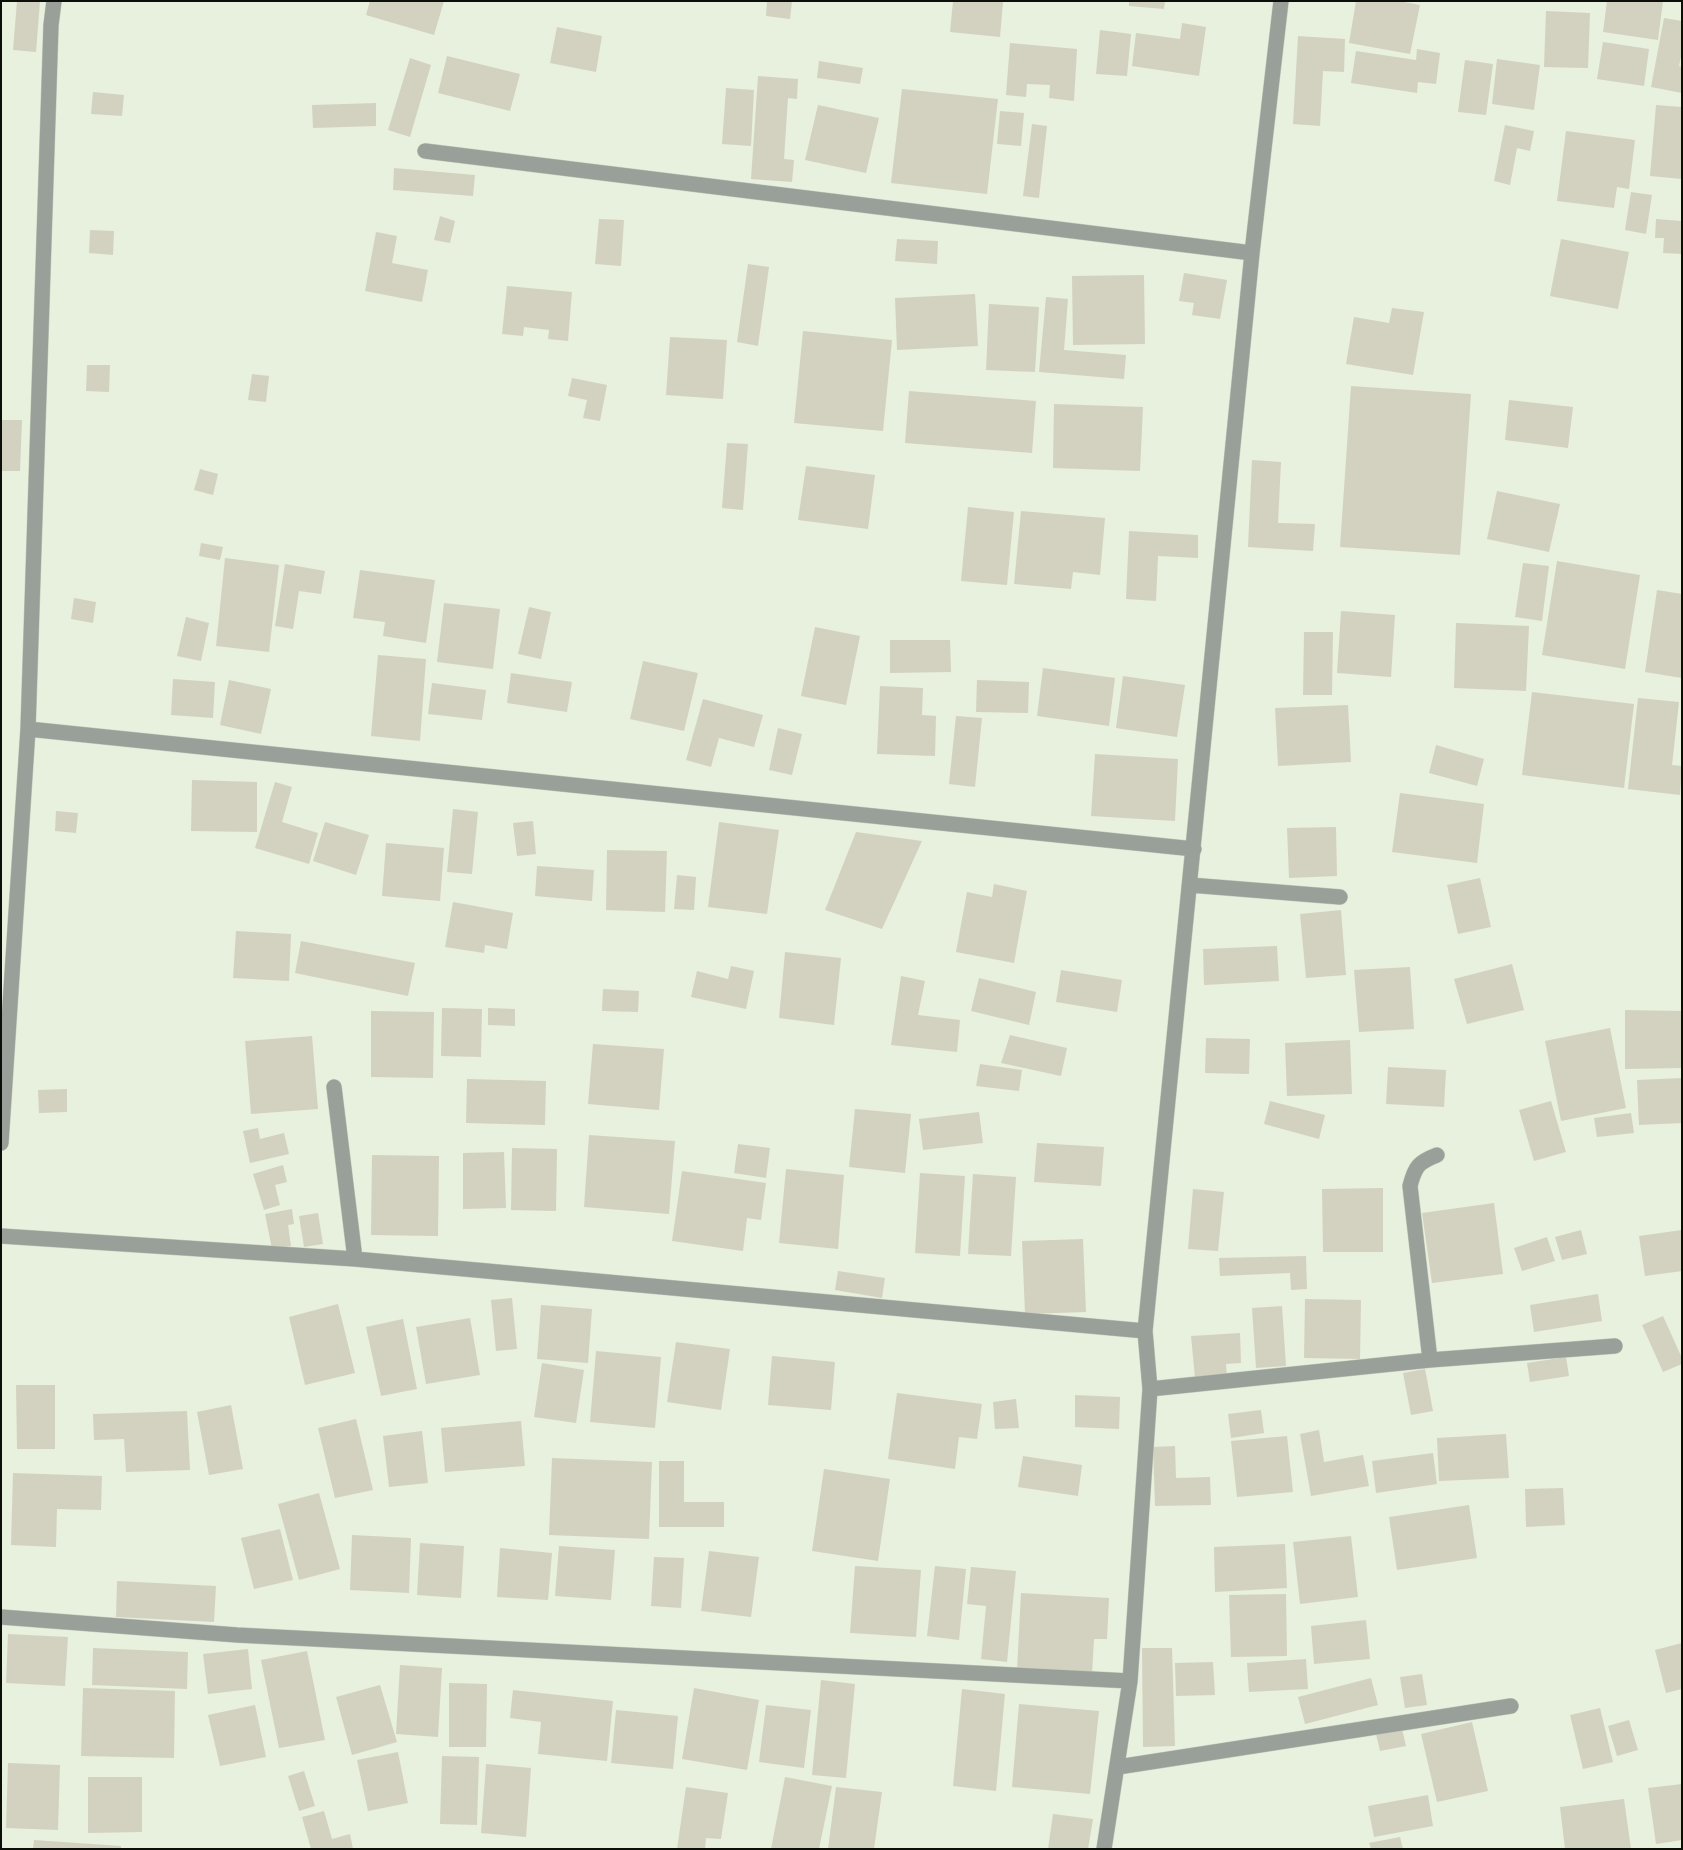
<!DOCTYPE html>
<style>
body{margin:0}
#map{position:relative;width:1683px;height:1850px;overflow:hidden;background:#e8f0de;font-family:"IBM Plex Sans",sans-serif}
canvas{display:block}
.frame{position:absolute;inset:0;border:2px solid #0c0e09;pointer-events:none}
</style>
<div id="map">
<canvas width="1683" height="1850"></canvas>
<div class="frame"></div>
</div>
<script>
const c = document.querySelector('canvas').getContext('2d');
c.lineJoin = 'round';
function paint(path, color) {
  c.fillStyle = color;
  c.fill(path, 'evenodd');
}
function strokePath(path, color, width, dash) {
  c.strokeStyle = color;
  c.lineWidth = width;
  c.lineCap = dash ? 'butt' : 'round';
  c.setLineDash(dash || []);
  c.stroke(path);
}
paint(new Path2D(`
 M 17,1 L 40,1 L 36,52 L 13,50 Z
 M 370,1 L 444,1 L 434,35 L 366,15 Z
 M 767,1 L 792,1 L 790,19 L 766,16 Z
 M 953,1 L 1003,2 L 1000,37 L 950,32 Z
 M 1129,1 L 1165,1 L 1164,9 L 1129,6 Z
 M 1356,1 L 1399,1 L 1420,5 L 1410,54 L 1349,43 Z
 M 1607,1 L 1663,1 L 1658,40 L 1603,32 Z
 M 1546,11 L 1590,13 L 1588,68 L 1544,67 Z
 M 1664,18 L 1682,21 L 1682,52 L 1679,66 L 1682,67 L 1682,93 L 1651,87 Z
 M 1182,23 L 1206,27 L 1199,76 L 1132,66 L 1136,33 L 1180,39 Z
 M 557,27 L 602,36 L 596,72 L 550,63 Z
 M 1100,30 L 1131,34 L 1127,76 L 1096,74 Z
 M 1298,36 L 1345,39 L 1344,72 L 1323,71 L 1320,126 L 1293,124 Z
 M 1603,42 L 1649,49 L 1644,86 L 1597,79 Z
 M 1010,43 L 1077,49 L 1074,101 L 1049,98 L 1050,85 L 1027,84 L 1026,97 L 1006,95 Z
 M 1417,49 L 1440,53 L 1436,84 L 1418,82 L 1417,93 L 1351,83 L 1356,51 L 1416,60 Z
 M 447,56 L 520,74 L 510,111 L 438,93 Z
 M 410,58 L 431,65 L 410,137 L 388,130 Z
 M 1497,59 L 1540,65 L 1534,110 L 1492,104 Z
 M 1465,60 L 1493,64 L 1486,115 L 1458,112 Z
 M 819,61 L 863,68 L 860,84 L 817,78 Z
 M 758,76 L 798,79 L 797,99 L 788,98 L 784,159 L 794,160 L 792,182 L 751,179 Z
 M 726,88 L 754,90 L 751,146 L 722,144 Z
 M 902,89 L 998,99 L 987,194 L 891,183 Z
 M 93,92 L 124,95 L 122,116 L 91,114 Z
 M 376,103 L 376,126 L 313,128 L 312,105 Z
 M 818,105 L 879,118 L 866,173 L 805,160 Z
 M 1656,105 L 1682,107 L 1682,179 L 1650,176 Z
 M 1000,111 L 1024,113 L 1021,146 L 997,144 Z
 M 1032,124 L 1047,126 L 1039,198 L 1023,196 Z
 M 1505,125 L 1534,131 L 1530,151 L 1517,148 L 1510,185 L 1494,181 Z
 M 1566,131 L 1635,140 L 1629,189 L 1617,187 L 1614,208 L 1557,201 Z
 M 394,168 L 475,175 L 473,196 L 393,190 Z
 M 1631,192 L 1652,195 L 1646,234 L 1625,230 Z
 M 440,216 L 455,221 L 450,243 L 434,240 Z
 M 599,219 L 624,220 L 621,266 L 595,264 Z
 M 1656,219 L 1682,221 L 1682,254 L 1663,253 L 1664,238 L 1655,238 Z
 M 90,230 L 114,231 L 113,255 L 89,253 Z
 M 376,232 L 397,236 L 392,263 L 428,270 L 422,302 L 365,291 Z
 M 897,239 L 938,241 L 937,264 L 895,261 Z
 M 1561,239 L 1629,252 L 1618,309 L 1550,296 Z
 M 748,264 L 769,267 L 758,346 L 737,342 Z
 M 1184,273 L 1227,280 L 1220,319 L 1192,315 L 1194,303 L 1179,301 Z
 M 1144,275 L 1145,344 L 1073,345 L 1072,276 Z
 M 507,286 L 572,292 L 568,341 L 548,339 L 549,330 L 524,327 L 523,336 L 502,334 Z
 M 975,294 L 978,346 L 897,350 L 895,298 Z
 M 1046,297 L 1068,299 L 1064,350 L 1126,355 L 1124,379 L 1039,372 Z
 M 989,304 L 1039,307 L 1035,372 L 986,370 Z
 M 1392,308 L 1424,312 L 1413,375 L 1346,364 L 1354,317 L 1389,323 Z
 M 803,331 L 892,340 L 883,431 L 794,423 Z
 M 670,337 L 727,340 L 723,399 L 666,395 Z
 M 87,365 L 110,365 L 109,392 L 86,391 Z
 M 252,374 L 269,376 L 266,402 L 248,400 Z
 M 572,378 L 607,385 L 600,421 L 583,418 L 587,400 L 568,396 Z
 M 1351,386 L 1471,394 L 1460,555 L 1340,547 Z
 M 909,391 L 1036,401 L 1032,453 L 905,443 Z
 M 1509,400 L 1573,407 L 1568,448 L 1505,440 Z
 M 1054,404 L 1143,407 L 1140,471 L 1053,468 Z
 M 1,420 L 22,420 L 20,471 L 1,471 Z
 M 727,443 L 748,444 L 743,510 L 722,508 Z
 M 1252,460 L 1281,462 L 1278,523 L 1315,524 L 1313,551 L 1248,547 Z
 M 806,466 L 875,475 L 868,529 L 798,520 Z
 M 200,469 L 218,474 L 213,495 L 194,490 Z
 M 1497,491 L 1560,504 L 1549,552 L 1487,539 Z
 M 968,507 L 1014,512 L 1007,585 L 961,581 Z
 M 1021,511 L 1105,518 L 1100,575 L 1073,572 L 1071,589 L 1014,584 Z
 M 1129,531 L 1198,535 L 1198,558 L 1158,556 L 1156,601 L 1126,599 Z
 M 201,543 L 223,547 L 220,560 L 199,556 Z
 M 225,558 L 279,565 L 269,652 L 216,646 Z
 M 1557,561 L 1640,575 L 1625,669 L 1542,655 Z
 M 1523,563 L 1549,566 L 1542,621 L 1515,617 Z
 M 285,564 L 325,571 L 321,594 L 299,591 L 293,629 L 275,626 Z
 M 360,570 L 435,580 L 426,643 L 383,636 L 385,622 L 353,618 Z
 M 1657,590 L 1682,594 L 1682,678 L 1645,672 Z
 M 74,598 L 96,602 L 93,623 L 71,619 Z
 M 444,603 L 500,609 L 493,669 L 437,662 Z
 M 529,607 L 551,612 L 541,659 L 518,654 Z
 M 1341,611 L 1395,615 L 1391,677 L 1337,673 Z
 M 186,617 L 209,623 L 201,661 L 177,656 Z
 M 1456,623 L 1529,626 L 1526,691 L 1454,688 Z
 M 815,627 L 860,636 L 846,705 L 801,696 Z
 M 1304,632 L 1333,632 L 1332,695 L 1303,695 Z
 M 890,640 L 950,640 L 951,672 L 890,673 Z
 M 378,655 L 426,659 L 420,741 L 371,736 Z
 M 643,661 L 698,673 L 684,731 L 630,719 Z
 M 1043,668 L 1115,678 L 1109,726 L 1037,716 Z
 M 511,673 L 572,682 L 567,712 L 507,703 Z
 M 1123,676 L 1185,685 L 1177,737 L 1116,728 Z
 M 173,679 L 215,682 L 213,718 L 171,715 Z
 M 229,680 L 271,689 L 261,734 L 220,725 Z
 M 977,680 L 1029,682 L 1028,713 L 976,712 Z
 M 432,683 L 486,690 L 482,720 L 428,714 Z
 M 880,686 L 923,688 L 922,715 L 936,716 L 935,756 L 877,754 Z
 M 1532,692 L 1634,704 L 1624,788 L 1522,775 Z
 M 1638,698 L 1679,702 L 1672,765 L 1682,766 L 1680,795 L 1628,789 Z
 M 703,699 L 763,715 L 754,747 L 719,738 L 711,767 L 686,760 Z
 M 1348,705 L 1351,762 L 1278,766 L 1275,708 Z
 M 956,716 L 982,718 L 975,787 L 949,784 Z
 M 778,728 L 802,734 L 792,775 L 769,770 Z
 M 1436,745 L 1484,759 L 1477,786 L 1429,773 Z
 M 1095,754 L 1178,759 L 1175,821 L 1091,816 Z
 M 192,780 L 257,782 L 257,832 L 191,831 Z
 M 275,782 L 292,787 L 282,822 L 318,833 L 309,864 L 255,848 Z
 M 1400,793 L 1484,804 L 1477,863 L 1392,852 Z
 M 453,809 L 478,812 L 472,874 L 447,872 Z
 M 56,811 L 78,813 L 76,833 L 55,831 Z
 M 533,821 L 536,854 L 517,856 L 513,823 Z
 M 325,822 L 369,835 L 356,875 L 313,861 Z
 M 719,822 L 779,830 L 767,914 L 708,907 Z
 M 1336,827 L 1337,876 L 1289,878 L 1287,828 Z
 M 856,832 L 922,841 L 882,929 L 825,910 Z
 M 386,843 L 444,848 L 440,901 L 382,896 Z
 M 607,850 L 667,851 L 665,912 L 606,910 Z
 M 537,866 L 594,870 L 592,901 L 535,896 Z
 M 677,875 L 696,877 L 694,910 L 674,909 Z
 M 1480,878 L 1491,927 L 1458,934 L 1447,885 Z
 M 994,884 L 1027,891 L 1014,963 L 956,952 L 967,892 L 992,897 Z
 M 453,902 L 513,913 L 507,949 L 485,945 L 484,953 L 445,947 Z
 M 1341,910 L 1346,975 L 1306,978 L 1300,914 Z
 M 236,931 L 291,934 L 289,981 L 233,978 Z
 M 301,941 L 415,963 L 408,996 L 295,973 Z
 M 1277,946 L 1279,981 L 1204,985 L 1203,949 Z
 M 785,952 L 841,958 L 834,1025 L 779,1018 Z
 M 1512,964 L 1524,1010 L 1467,1024 L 1454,979 Z
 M 731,966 L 754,971 L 746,1009 L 691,997 L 697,971 L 728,979 Z
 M 1410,967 L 1414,1029 L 1359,1032 L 1354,970 Z
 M 1061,970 L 1122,980 L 1117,1012 L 1056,1002 Z
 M 901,976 L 925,981 L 918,1015 L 960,1020 L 957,1052 L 891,1045 Z
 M 979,978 L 1036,992 L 1029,1025 L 971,1011 Z
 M 603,989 L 639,991 L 638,1012 L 602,1011 Z
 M 442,1008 L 482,1009 L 481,1057 L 441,1056 Z
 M 488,1008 L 515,1009 L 515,1026 L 488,1025 Z
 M 1625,1010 L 1682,1011 L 1682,1068 L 1625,1069 Z
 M 371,1011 L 434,1012 L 433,1078 L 371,1077 Z
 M 1610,1028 L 1626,1108 L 1561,1121 L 1545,1041 Z
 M 1010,1035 L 1067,1048 L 1061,1076 L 1001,1063 Z
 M 312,1036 L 318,1109 L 251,1114 L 245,1041 Z
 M 1206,1038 L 1250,1039 L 1249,1074 L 1205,1073 Z
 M 1350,1040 L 1352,1094 L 1287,1096 L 1285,1043 Z
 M 593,1044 L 664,1049 L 659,1110 L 588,1104 Z
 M 980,1064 L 1022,1070 L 1019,1091 L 976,1086 Z
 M 1388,1067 L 1446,1070 L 1444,1107 L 1386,1104 Z
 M 1682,1078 L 1682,1123 L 1639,1125 L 1637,1080 Z
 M 467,1079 L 546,1081 L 545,1125 L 466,1123 Z
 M 67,1089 L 67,1112 L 39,1113 L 38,1090 Z
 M 1270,1101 L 1325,1115 L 1319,1139 L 1264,1124 Z
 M 1551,1101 L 1566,1152 L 1534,1161 L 1519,1110 Z
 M 855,1109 L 911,1114 L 905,1173 L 849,1167 Z
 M 979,1112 L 983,1143 L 923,1150 L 919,1119 Z
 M 1631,1113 L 1634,1133 L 1597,1137 L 1594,1118 Z
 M 258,1128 L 260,1139 L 284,1133 L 289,1154 L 250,1163 L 243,1131 Z
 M 589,1135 L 675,1141 L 669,1214 L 584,1207 Z
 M 1037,1143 L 1104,1147 L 1101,1186 L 1034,1182 Z
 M 738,1144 L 770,1148 L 766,1178 L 734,1173 Z
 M 512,1148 L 557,1149 L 556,1211 L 511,1210 Z
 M 504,1152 L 506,1208 L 463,1209 L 463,1153 Z
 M 372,1155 L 439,1156 L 438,1236 L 371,1235 Z
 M 283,1165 L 287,1182 L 275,1185 L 280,1205 L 264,1210 L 253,1174 Z
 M 786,1169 L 844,1175 L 838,1249 L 779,1243 Z
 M 682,1171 L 766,1183 L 761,1220 L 747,1218 L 743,1251 L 672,1241 Z
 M 920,1173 L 965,1176 L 960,1256 L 915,1253 Z
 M 973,1174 L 1016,1177 L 1011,1256 L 968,1254 Z
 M 1383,1188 L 1383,1252 L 1323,1252 L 1322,1189 Z
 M 1193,1189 L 1224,1192 L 1218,1251 L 1188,1249 Z
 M 1494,1203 L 1503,1274 L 1432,1283 L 1422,1213 Z
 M 292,1209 L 294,1224 L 288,1225 L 291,1246 L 272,1249 L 265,1214 Z
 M 318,1213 L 323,1244 L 304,1247 L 299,1216 Z
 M 1581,1230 L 1587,1254 L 1562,1260 L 1555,1237 Z
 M 1682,1230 L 1682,1271 L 1645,1276 L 1639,1236 Z
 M 1547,1237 L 1555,1261 L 1522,1271 L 1514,1248 Z
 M 1083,1239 L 1086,1312 L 1025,1314 L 1022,1241 Z
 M 1306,1256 L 1307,1289 L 1291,1290 L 1290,1273 L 1220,1276 L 1219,1258 Z
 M 838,1271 L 885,1278 L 882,1298 L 835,1290 Z
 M 1598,1294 L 1602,1321 L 1534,1332 L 1530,1305 Z
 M 512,1298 L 517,1349 L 496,1351 L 491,1300 Z
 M 1305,1299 L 1361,1300 L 1360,1359 L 1304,1358 Z
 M 338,1304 L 355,1373 L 305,1385 L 289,1317 Z
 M 541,1305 L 592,1309 L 588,1363 L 537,1359 Z
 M 1282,1306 L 1286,1366 L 1256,1368 L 1252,1308 Z
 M 1663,1316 L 1682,1358 L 1682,1364 L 1663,1372 L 1642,1325 Z
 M 470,1318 L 480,1375 L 426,1384 L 416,1327 Z
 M 403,1319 L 417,1389 L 381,1396 L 366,1327 Z
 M 1240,1333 L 1241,1363 L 1226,1364 L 1227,1377 L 1195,1378 L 1191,1336 Z
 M 676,1342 L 730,1349 L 721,1410 L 667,1402 Z
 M 596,1351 L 661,1357 L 655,1428 L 590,1422 Z
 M 772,1356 L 835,1362 L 831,1410 L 768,1405 Z
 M 1566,1357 L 1569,1376 L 1530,1382 L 1527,1363 Z
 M 542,1363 L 584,1370 L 576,1423 L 534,1417 Z
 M 1425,1369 L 1433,1411 L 1411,1415 L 1403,1373 Z
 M 16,1385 L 55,1385 L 55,1449 L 17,1449 Z
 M 897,1393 L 982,1404 L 977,1439 L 959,1437 L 955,1469 L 888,1459 Z
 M 1075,1395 L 1120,1397 L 1119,1429 L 1075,1427 Z
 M 1016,1399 L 1019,1428 L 995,1429 L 993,1402 Z
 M 231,1405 L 243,1469 L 209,1475 L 197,1412 Z
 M 1261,1410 L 1264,1433 L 1231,1438 L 1228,1414 Z
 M 187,1411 L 190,1470 L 126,1472 L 124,1439 L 94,1440 L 93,1414 Z
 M 356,1419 L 373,1490 L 335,1498 L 318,1428 Z
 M 521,1421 L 525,1466 L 445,1472 L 441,1428 Z
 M 1319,1430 L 1324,1462 L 1363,1455 L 1369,1486 L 1311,1496 L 1300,1434 Z
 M 422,1431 L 428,1483 L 389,1487 L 383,1436 Z
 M 1506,1434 L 1509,1478 L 1439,1481 L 1437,1438 Z
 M 1287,1436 L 1293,1492 L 1237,1497 L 1231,1441 Z
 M 1175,1446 L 1176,1478 L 1210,1477 L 1211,1505 L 1155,1506 L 1153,1447 Z
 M 1433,1453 L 1437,1484 L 1376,1493 L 1372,1461 Z
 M 1023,1456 L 1082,1465 L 1078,1496 L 1018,1487 Z
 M 552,1458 L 652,1462 L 649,1539 L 549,1535 Z
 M 659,1461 L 684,1461 L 684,1502 L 724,1502 L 724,1527 L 659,1527 Z
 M 824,1469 L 890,1479 L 878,1561 L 812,1551 Z
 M 13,1473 L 102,1476 L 101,1510 L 57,1509 L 56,1547 L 11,1545 Z
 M 1563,1488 L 1565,1525 L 1526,1527 L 1525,1489 Z
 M 319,1493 L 340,1569 L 299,1580 L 278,1504 Z
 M 1469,1505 L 1477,1558 L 1397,1570 L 1389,1517 Z
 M 280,1529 L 293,1580 L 254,1589 L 241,1538 Z
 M 352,1535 L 411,1538 L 409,1593 L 350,1590 Z
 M 1351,1536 L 1358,1597 L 1300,1604 L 1293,1542 Z
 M 420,1543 L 464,1546 L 461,1598 L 417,1595 Z
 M 1285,1544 L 1287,1588 L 1215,1592 L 1214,1547 Z
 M 559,1546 L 615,1550 L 611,1600 L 555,1596 Z
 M 500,1548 L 552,1553 L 548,1600 L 497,1597 Z
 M 709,1551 L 759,1557 L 751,1617 L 701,1611 Z
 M 654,1557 L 684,1558 L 681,1608 L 651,1606 Z
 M 855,1566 L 921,1570 L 916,1637 L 850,1633 Z
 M 935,1566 L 966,1569 L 959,1640 L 927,1636 Z
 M 971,1567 L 1016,1571 L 1007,1662 L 981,1659 L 986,1606 L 967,1604 Z
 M 117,1581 L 216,1586 L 214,1622 L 116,1617 Z
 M 1021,1593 L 1109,1598 L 1107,1639 L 1094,1639 L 1092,1675 L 1017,1670 Z
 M 1286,1594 L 1287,1656 L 1231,1657 L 1229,1595 Z
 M 1366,1620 L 1370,1659 L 1314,1664 L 1311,1626 Z
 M 8,1634 L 68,1637 L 65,1686 L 6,1683 Z
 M 1682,1643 L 1682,1689 L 1666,1693 L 1655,1650 Z
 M 93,1648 L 188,1652 L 187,1689 L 92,1685 Z
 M 1142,1648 L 1172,1648 L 1175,1746 L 1143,1747 Z
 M 248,1649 L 252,1689 L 208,1694 L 203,1654 Z
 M 307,1651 L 325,1740 L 279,1748 L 261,1660 Z
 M 1306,1659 L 1308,1689 L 1249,1692 L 1247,1663 Z
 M 1213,1662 L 1215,1695 L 1176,1696 L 1175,1663 Z
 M 400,1665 L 442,1668 L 438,1737 L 396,1734 Z
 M 1422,1674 L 1427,1705 L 1405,1708 L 1400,1677 Z
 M 1371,1678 L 1378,1705 L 1305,1724 L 1298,1697 Z
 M 821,1680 L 855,1684 L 846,1778 L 812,1775 Z
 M 449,1683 L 487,1684 L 486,1747 L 449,1747 Z
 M 380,1685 L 397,1742 L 352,1755 L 336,1697 Z
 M 83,1688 L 175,1691 L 174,1758 L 81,1756 Z
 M 694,1688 L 759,1700 L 747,1770 L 682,1759 Z
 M 962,1689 L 1005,1694 L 996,1791 L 953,1786 Z
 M 513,1690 L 613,1701 L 607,1761 L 538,1754 L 541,1722 L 510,1718 Z
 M 1019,1704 L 1099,1711 L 1090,1794 L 1012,1787 Z
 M 255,1705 L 266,1757 L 220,1766 L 208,1715 Z
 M 766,1705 L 811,1710 L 804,1768 L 759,1762 Z
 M 1600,1708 L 1613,1762 L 1583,1769 L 1570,1715 Z
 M 616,1710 L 678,1716 L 673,1769 L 611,1763 Z
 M 1629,1720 L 1638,1750 L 1617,1756 L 1608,1726 Z
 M 1472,1722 L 1488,1791 L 1437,1802 L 1421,1734 Z
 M 1402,1729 L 1406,1746 L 1380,1751 L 1376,1734 Z
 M 398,1752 L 408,1803 L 368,1811 L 357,1760 Z
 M 442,1756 L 479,1757 L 477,1825 L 440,1824 Z
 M 8,1763 L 60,1765 L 58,1830 L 6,1828 Z
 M 486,1764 L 531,1768 L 526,1837 L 481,1833 Z
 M 304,1771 L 315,1806 L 299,1811 L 288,1776 Z
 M 88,1777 L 142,1777 L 142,1832 L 88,1833 Z
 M 785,1777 L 832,1786 L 819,1849 L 771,1849 Z
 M 1682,1784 L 1682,1840 L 1656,1844 L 1648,1788 Z
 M 686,1787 L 728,1793 L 721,1839 L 706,1838 L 705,1849 L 677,1849 Z
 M 836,1787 L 882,1792 L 874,1849 L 828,1849 Z
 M 1428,1795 L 1433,1826 L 1374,1837 L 1368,1806 Z
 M 1624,1799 L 1631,1849 L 1565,1849 L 1560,1807 Z
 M 324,1811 L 332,1839 L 350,1834 L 353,1849 L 311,1849 L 302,1817 Z
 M 1053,1814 L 1093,1819 L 1088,1849 L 1048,1849 Z
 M 1400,1837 L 1403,1849 L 1371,1849 L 1369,1843 Z
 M 34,1840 L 121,1846 L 121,1849 L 33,1849 Z`), '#d3d2c0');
const minor = new Path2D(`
 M 425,151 L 1252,253
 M 28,729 L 1194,849
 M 1190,885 L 1340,897
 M 334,1087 L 355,1259
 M 1,1143 L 28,729 L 51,25 L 54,1
 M 1,1236 L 355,1259 L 1145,1331
 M 1430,1360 L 1410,1186 C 1415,1166 1419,1162 1437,1155
 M 1150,1389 L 1430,1360 L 1615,1346
 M 1,1617 L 237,1635 L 1130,1681
 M 1118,1767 L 1511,1706
 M 1104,1849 L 1130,1681 L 1150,1389 L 1145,1331 L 1252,253 L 1281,1`);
strokePath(minor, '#c5ccbc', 16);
strokePath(minor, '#99a09a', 15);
</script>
